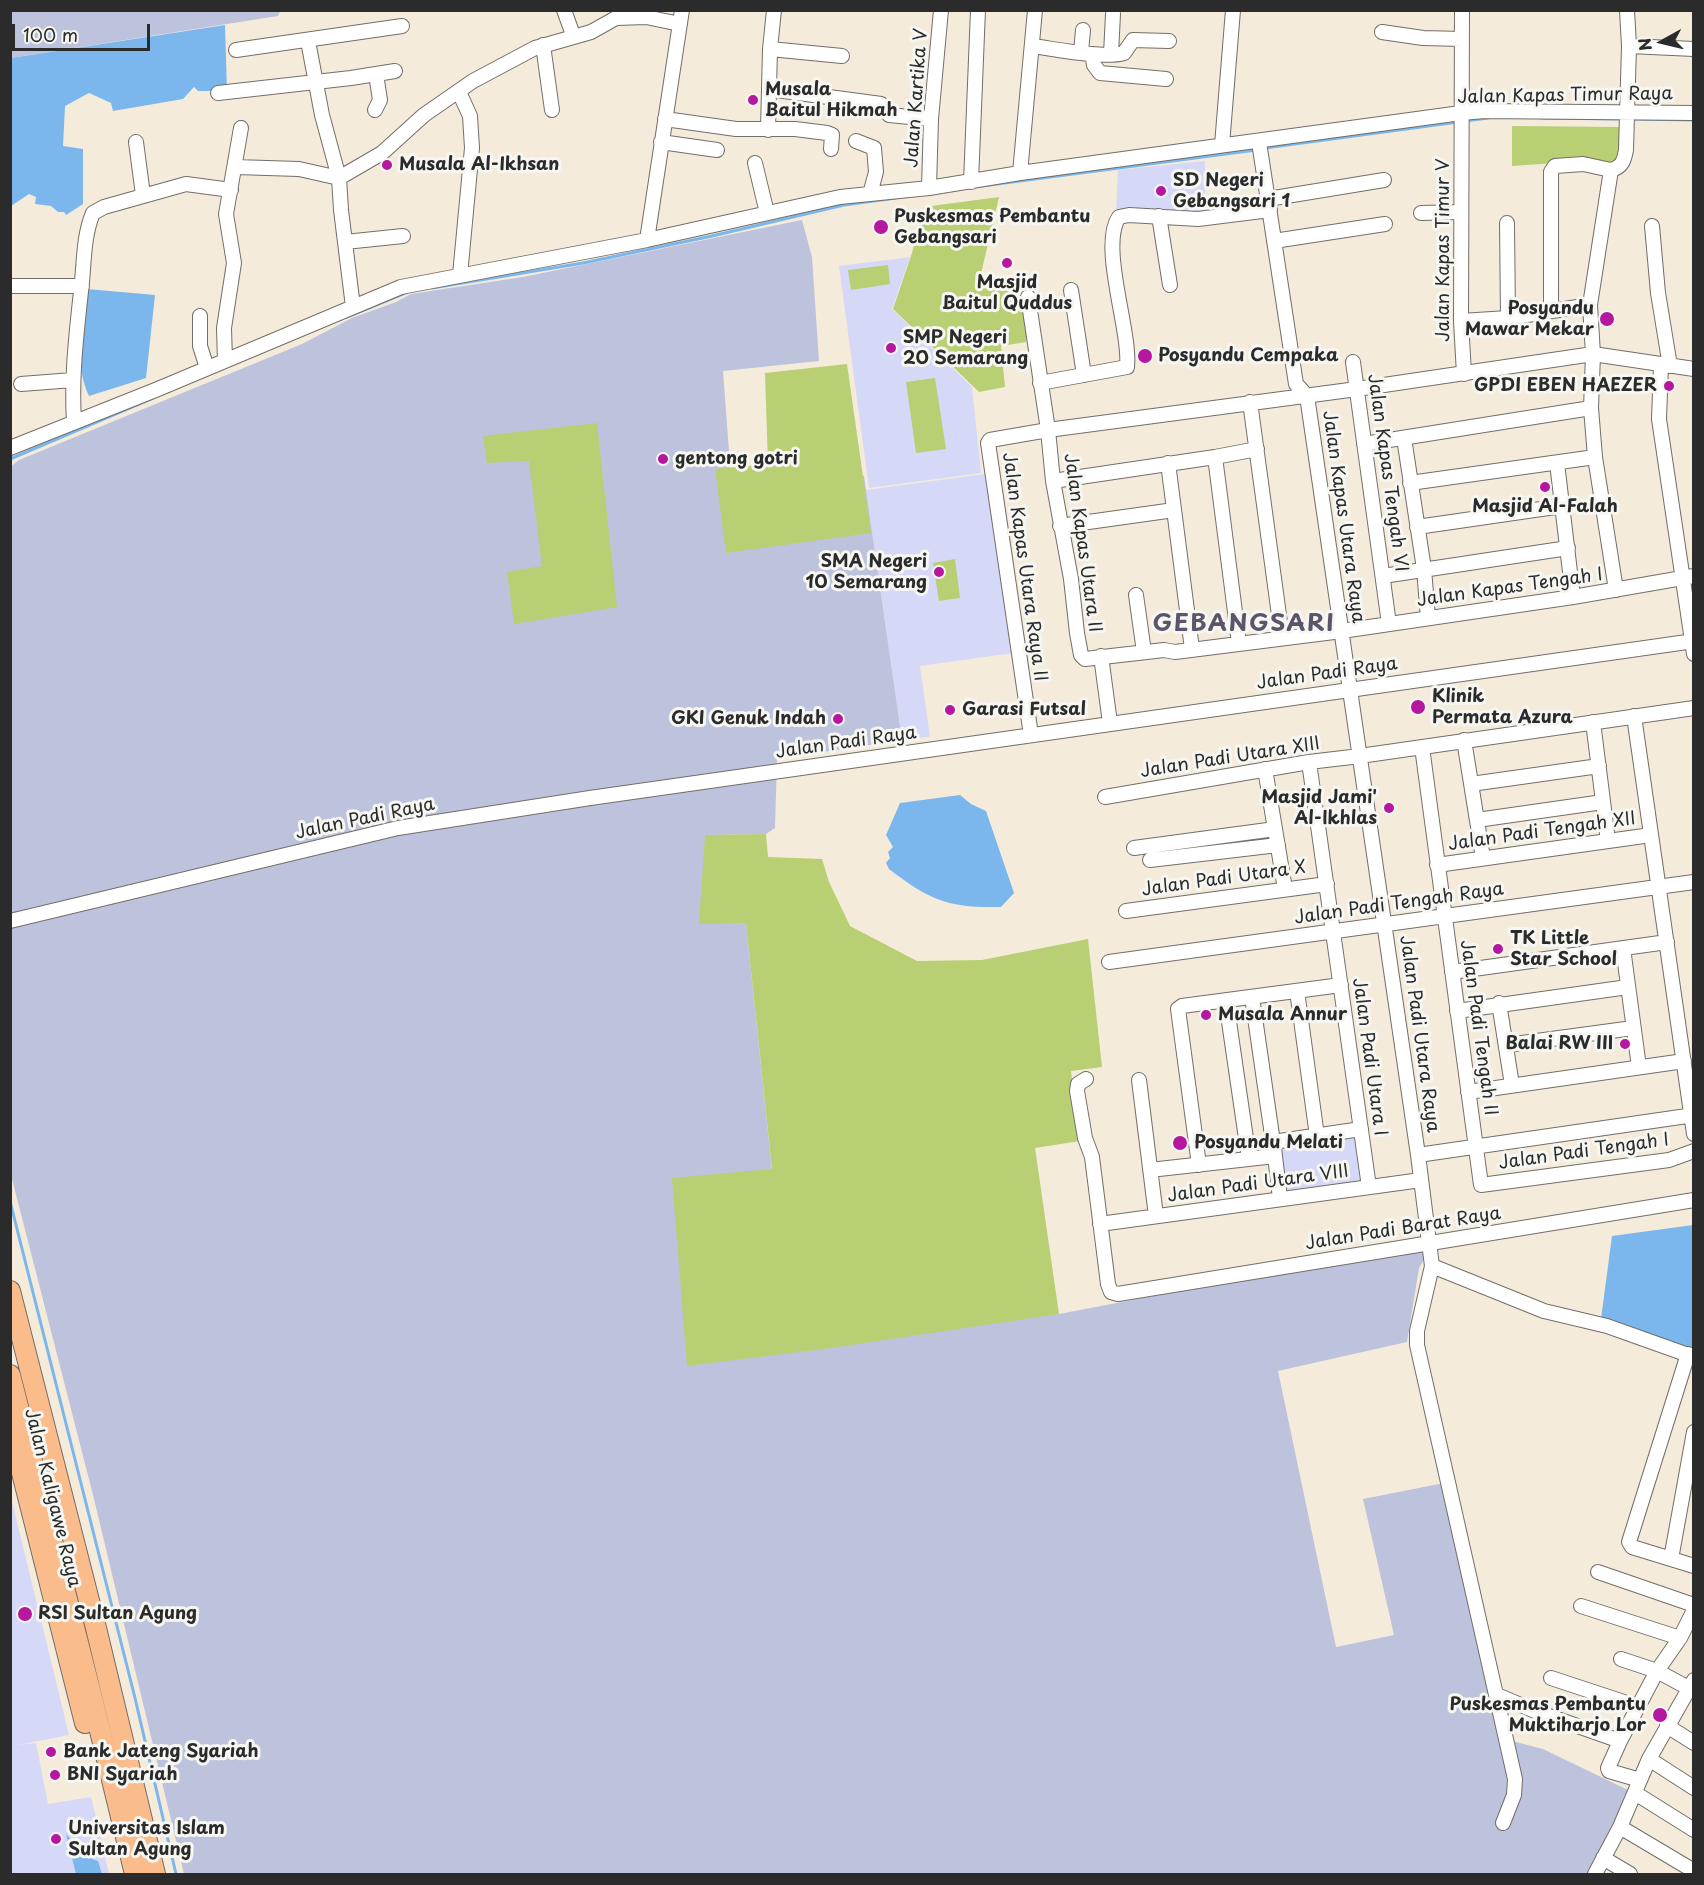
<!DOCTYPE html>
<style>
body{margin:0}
#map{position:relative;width:1704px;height:1885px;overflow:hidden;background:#f5ebdb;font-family:"Playpen Sans",sans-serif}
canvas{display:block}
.frame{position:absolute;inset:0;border:12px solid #2b2b2b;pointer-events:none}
.north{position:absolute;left:1632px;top:12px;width:60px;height:60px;-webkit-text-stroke:4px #f6f6f2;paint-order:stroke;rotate:262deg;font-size:16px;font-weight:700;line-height:24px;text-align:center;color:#2b2b2b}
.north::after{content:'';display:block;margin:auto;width:21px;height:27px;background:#2b2b2b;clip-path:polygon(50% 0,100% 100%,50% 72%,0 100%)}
.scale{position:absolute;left:12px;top:24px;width:138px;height:27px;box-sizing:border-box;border:3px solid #2b2b2b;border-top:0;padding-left:8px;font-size:18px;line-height:21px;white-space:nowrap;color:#2b2b2b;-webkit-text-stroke:4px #f6f6f2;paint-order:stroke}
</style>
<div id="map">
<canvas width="1704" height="1885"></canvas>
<div class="frame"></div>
<div class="north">N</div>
<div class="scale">100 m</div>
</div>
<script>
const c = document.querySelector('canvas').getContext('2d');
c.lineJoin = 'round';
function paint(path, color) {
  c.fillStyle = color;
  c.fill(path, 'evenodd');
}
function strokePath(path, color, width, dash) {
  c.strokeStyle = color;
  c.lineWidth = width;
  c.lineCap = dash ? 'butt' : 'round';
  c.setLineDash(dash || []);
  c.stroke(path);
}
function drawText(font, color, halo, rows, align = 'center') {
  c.font = font + ' "Playpen Sans",sans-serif';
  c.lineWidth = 6;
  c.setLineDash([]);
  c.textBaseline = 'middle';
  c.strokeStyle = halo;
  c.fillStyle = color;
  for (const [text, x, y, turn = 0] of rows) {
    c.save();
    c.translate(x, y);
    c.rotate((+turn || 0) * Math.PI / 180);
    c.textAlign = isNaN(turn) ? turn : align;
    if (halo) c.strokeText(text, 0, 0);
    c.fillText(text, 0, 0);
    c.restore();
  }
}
paint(new Path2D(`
 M 1205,161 L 1205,216 L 1116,212 L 1118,170 Z
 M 910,257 L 892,309 L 972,387 L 981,473 L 869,488 L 839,266 Z
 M 985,474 L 1013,653 L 920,666 L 930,737 L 902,740 L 866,490 Z
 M 1360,1130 L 1368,1185 L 1282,1197 L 1275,1143 Z
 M 10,1493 L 69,1735 L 18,1745 L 36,1743 L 48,1804 L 91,1797 L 109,1874 L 11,1874 Z`), '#d6d8f8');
paint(new Path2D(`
 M 11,11 L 280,11 L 278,16 L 11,58 Z
 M 802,220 L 812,257 L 819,361 L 723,371 L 732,491 L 858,475 L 864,476 L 902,740 L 777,759 L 775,828 L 766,834 L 705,835 L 746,923 L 772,1170 L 672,1179 L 1059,1314 L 1237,1280 L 1422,1248 L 1424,1259 L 1419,1268 L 1407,1342 L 1278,1371 L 1336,1647 L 1394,1635 L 1363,1499 L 1444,1483 L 1506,1743 L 1516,1742 L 1543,1749 L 1632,1792 L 1593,1874 L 184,1874 L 93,1495 L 11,1175 L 10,467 L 19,460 L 302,344 L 352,318 L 396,302 L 411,294 L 523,277 Z`), '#bec3dd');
paint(new Path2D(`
 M 1512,126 L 1621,127 L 1621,156 L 1611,167 L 1585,161 L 1512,166 Z
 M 999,197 L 980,278 L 1014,294 L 1026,320 L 1026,342 L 1001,346 L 1005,387 L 979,392 L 893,309 L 912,253 L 924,207 Z
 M 888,265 L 890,284 L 851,290 L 848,270 Z
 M 847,364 L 871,533 L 726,553 L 715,469 L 768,464 L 765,373 Z
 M 935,378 L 946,449 L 916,453 L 906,382 Z
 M 597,423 L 617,607 L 514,624 L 507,572 L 542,566 L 529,461 L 487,463 L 483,436 Z
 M 955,559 L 960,598 L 939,601 L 933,563 Z
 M 766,834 L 768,857 L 822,859 L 829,882 L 850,926 L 917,961 L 982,960 L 1088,939 L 1102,1067 L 1071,1071 L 1080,1141 L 1035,1148 L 1059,1314 L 824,1349 L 687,1366 L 672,1178 L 772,1169 L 746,923 L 699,924 L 705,835 Z`), '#b8cf73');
paint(new Path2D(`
 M 225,25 L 227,91 L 198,91 L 194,87 L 183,99 L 113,111 L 111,103 L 89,93 L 65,106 L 63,146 L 83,149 L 83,204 L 66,215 L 64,212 L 58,212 L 51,206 L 35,204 L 36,197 L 29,194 L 11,206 L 11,58 Z
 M 87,289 L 155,295 L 146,378 L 89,396 C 73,363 84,324 87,289 Z
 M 960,795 L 971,804 L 986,811 L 1014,893 L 1001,907 C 948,908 931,901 889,869 L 886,863 L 890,858 L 888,852 L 893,847 L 886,835 L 900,803 Z
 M 1693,1225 L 1693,1352 L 1601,1319 L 1612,1236 Z
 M 66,1834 L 87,1857 L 98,1861 L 102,1874 L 76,1874 Z`), '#7bb7ed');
strokePath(new Path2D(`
 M 1542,118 L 1623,119
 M 1632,119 L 1694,120
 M 1465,121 L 1488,118
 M 1265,148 L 1458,122
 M 974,187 L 1256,150
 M 432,288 L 583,263 L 712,236 L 844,205 L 896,198
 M 347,317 L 410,291
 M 10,459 L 153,398
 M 10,1201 L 135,1698 L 176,1874`), '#7bb7ed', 3);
const minor = new Path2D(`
 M 564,10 L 573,35
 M 1462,10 L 1461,321 L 1464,374
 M 1382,32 L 1423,38 L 1462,39
 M 308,41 L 322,115 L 339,178 L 341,210 L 353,307
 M 543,45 L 552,110
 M 1032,46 C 1056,49 1103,59 1124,53 L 1133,40 L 1169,41
 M 1629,46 L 1694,49
 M 770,49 L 842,56
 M 236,50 L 402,26
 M 1081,52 L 1083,30
 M 1092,54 L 1094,65 L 1100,73 L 1166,79
 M 1111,54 L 1113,14
 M 769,89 L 881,104 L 889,115 L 931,119
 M 459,92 L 470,116 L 472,148 L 460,275
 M 218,93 L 351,78 L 395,71
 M 375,110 L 380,100 L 376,74
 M 665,119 L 736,129 L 795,129 L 827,133 L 832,135 L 831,149
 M 768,130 L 770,49 L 774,10
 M 856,141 L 874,148 L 876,172 L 870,194
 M 136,142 L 143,195
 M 661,142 L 717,150
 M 1259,142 L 1296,384 L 1307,396 L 1418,1155 L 1432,1266 L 1417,1331 L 1417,1345 L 1515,1779 L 1514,1795 L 1503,1823
 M 1222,145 L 1233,10
 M 755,163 L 767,213
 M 235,167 L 299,169 L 339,178 L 382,153 L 424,115 L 473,81 L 535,48 L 591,32 L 616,18 L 646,17 L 680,24
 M 1020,173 L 1035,10
 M 971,182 L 978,10
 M 929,188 L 931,119 L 941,10
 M 1268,199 L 1384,180
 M 1421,213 L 1461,212
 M 1159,216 L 1170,285
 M 1507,223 L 1508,318
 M 1652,226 L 1658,293 L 1670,366
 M 647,240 L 682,10
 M 1274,241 L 1385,224
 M 345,242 L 403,236
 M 10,286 L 82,286
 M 1071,290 L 1084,375
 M 1028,297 L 1048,430 L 1053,481 L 1071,579 L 1077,633 L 1081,655 L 1085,659 L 1164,650 L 1175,652 L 1342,631 L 1573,597 L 1694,576
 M 1551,310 L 1551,172 L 1555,166 L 1583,164 L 1611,170
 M 200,316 L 200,346 L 207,368
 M 1461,321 L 1508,318 L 1590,305
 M 225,361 L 224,328 L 234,263 L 226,214 L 241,128
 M 1353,362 L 1389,624
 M 1661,365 L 1659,419 L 1694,654
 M 1040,383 L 1127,367 C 1131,331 1099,246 1119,217 L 1129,215 L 1198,219 L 1270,210
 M 21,384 L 73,380
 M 1250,402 L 1282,637
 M 74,422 C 71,375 77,329 82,282 C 84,260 84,234 93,213 L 104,207 L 186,184 L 231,190
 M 1404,438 L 1424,569 L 1428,618
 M 1364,444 L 1591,408
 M 10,448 L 158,389 L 401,287 L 647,240 L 840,197 L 929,188 L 1020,173 L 1461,113 L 1485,111 L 1694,113
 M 1215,457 L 1239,643
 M 1168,463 L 1192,649
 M 1557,463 L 1573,597
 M 1053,481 L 1215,457 L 1257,449
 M 1410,483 L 1595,457
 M 1060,526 L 1174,510
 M 1417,527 L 1562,506
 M 1383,576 L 1568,548
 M 1616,590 L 1595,457 L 1591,408 L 1593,354 L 1590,305 L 1611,170 C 1622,167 1624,161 1626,150 L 1629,46 L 1627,10
 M 1136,595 L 1144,652
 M 1101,656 L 1110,723
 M 1634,716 L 1694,1134
 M 1593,722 L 1608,841
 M 1031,735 L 988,443 L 990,440 L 1048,430 L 1357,389 L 1593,354 L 1694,369
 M 1464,740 L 1483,858
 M 1422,747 L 1481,1185 L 1669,1160 L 1694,1151
 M 1309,762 L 1369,1187
 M 1265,769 L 1285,889
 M 1471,784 L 1599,766
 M 1105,797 L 1309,762 L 1360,756 L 1694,708
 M 1477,820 L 1603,802
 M 1134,848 L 1275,829
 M 1150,860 L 1278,845
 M 1437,865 L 1651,835
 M 1126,911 L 1327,884
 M 10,921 L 398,828 L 590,798 L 1694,641
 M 1623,948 L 1639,1067
 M 1109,962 L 1694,882
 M 1452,972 L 1667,942
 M 1297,991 L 1317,1136
 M 1252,997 L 1275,1156 L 1280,1199
 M 1226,1001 L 1249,1159
 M 1499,1003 L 1512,1085
 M 1457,1011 L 1628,987
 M 1507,1045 L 1633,1028
 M 1086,1079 L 1078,1084 L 1077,1091 L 1085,1138 L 1092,1157 L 1108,1284 L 1111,1292 L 1118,1294 L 1694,1200
 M 1139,1080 L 1156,1216
 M 1468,1092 L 1684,1061
 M 1273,1142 L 1361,1129
 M 1418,1155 L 1694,1115
 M 1199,1165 L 1178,1009 L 1182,1006 L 1341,985
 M 1150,1170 L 1275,1156
 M 1100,1224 L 1421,1180
 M 1432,1266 L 1544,1311 L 1607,1326 L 1694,1357
 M 1688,1354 L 1629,1542 L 1632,1547 L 1694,1566
 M 1671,1559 L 1694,1432
 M 1598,1572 L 1694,1605
 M 1581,1606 L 1680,1638
 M 1621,1659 L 1657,1671 L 1694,1691
 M 1551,1678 L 1639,1707
 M 1497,1695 L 1535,1711 L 1620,1741 L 1657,1671 L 1680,1638 L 1694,1610
 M 1667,1726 L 1694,1743
 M 1620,1741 L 1608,1768 L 1609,1771 L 1640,1780
 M 1649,1759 L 1694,1788
 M 1635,1793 L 1694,1830
 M 1620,1827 L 1694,1871
 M 1603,1858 L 1630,1874
 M 1595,1874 L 1620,1827 L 1649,1759 L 1694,1680`);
const highway = new Path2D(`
 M 10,1291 L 96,1628 L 155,1874
 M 10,1375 L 91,1694 L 135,1874
 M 11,1429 L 85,1723`);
strokePath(minor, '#726e69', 16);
strokePath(highway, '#726e69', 22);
strokePath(minor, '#fff', 14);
strokePath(highway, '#fabc8b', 20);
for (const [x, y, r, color] of [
 [753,100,6,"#b5179e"],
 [387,165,6,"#b5179e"],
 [1161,191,6,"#b5179e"],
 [881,227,8,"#b5179e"],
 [1007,263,6,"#b5179e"],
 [1607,319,8,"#b5179e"],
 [891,348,6,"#b5179e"],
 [1145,356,8,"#b5179e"],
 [1669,386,6,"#b5179e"],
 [663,459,6,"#b5179e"],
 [1545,487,6,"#b5179e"],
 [939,572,6,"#b5179e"],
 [1418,707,8,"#b5179e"],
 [950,710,6,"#b5179e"],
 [838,719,6,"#b5179e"],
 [1389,808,6,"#b5179e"],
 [1498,949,6,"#b5179e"],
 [1206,1015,6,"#b5179e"],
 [1625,1044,6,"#b5179e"],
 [1180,1143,8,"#b5179e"],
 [25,1614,8,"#b5179e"],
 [1660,1715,8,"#b5179e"],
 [51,1752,6,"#b5179e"],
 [55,1775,6,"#b5179e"],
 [56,1839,6,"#b5179e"]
]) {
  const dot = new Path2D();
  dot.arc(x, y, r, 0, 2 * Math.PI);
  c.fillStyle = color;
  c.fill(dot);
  strokePath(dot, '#f6f6f2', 2);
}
drawText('bold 18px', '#2b2b2b', '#f6f6f2', [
 ["Musala",765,90],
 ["Baitul Hikmah",765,111],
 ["Musala Al-Ikhsan",399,165],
 ["SD Negeri",1173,181],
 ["Gebangsari 1",1173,202],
 ["Puskesmas Pembantu",894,217],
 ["Gebangsari",894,238],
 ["Masjid",1007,283,"center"],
 ["Baitul Quddus",1007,304,"center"],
 ["Posyandu",1594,309,"right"],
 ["Mawar Mekar",1594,330,"right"],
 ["SMP Negeri",903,338],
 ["20 Semarang",903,359],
 ["Posyandu Cempaka",1158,356],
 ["GPDI EBEN HAEZER",1657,386,"right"],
 ["gentong gotri",675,459],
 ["Masjid Al-Falah",1545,507,"center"],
 ["SMA Negeri",927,562,"right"],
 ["10 Semarang",927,583,"right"],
 ["Klinik",1432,697],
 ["Permata Azura",1432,718],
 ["Garasi Futsal",962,710],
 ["GKI Genuk Indah",826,719,"right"],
 ["Masjid Jami'",1377,798,"right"],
 ["Al-Ikhlas",1377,819,"right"],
 ["TK Little",1510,939],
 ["Star School",1510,960],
 ["Musala Annur",1218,1015],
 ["Balai RW III",1613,1044,"right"],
 ["Posyandu Melati",1194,1143],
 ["RSI Sultan Agung",38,1614],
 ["Puskesmas Pembantu",1646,1705,"right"],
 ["Muktiharjo Lor",1646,1726,"right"],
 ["Bank Jateng Syariah",63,1752],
 ["BNI Syariah",67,1775],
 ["Universitas Islam",68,1829],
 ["Sultan Agung",68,1850]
], 'left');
drawText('18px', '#2b2b2b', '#f6f6f2', [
 ["Jalan Kapas Timur Raya",1565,96,-1],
 ["Jalan Kartika V",917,98,-86],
 ["Jalan Kapas Timur V",1444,250,-90],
 ["Jalan Kapas Tengah VI",1387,473,82],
 ["Jalan Kapas Utara Raya",1343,517,82],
 ["Jalan Kapas Utara II",1082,543,82],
 ["Jalan Kapas Utara Raya II",1024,567,82],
 ["Jalan Kapas Tengah I",1510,588,-8],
 ["Jalan Padi Raya",1327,674,-8],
 ["Jalan Padi Raya",846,743,-8],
 ["Jalan Padi Utara XIII",1230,758,-9],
 ["Jalan Padi Raya",365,819,-12],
 ["Jalan Padi Tengah XII",1542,832,-8],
 ["Jalan Padi Utara X",1224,879,-8],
 ["Jalan Padi Tengah Raya",1399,904,-8],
 ["Jalan Padi Tengah II",1478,1028,82],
 ["Jalan Padi Utara Raya",1419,1034,82],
 ["Jalan Padi Utara I",1369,1057,82],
 ["Jalan Padi Tengah I",1584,1152,-8],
 ["Jalan Padi Utara VIII",1258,1184,-8],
 ["Jalan Padi Barat Raya",1403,1229,-9],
 ["Jalan Kaligawe Raya",52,1498,76]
]);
c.letterSpacing = '1.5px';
drawText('bold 24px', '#5c556a', '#f6f6f2', [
 ["GEBANGSARI",1244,624]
]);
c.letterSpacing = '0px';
</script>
